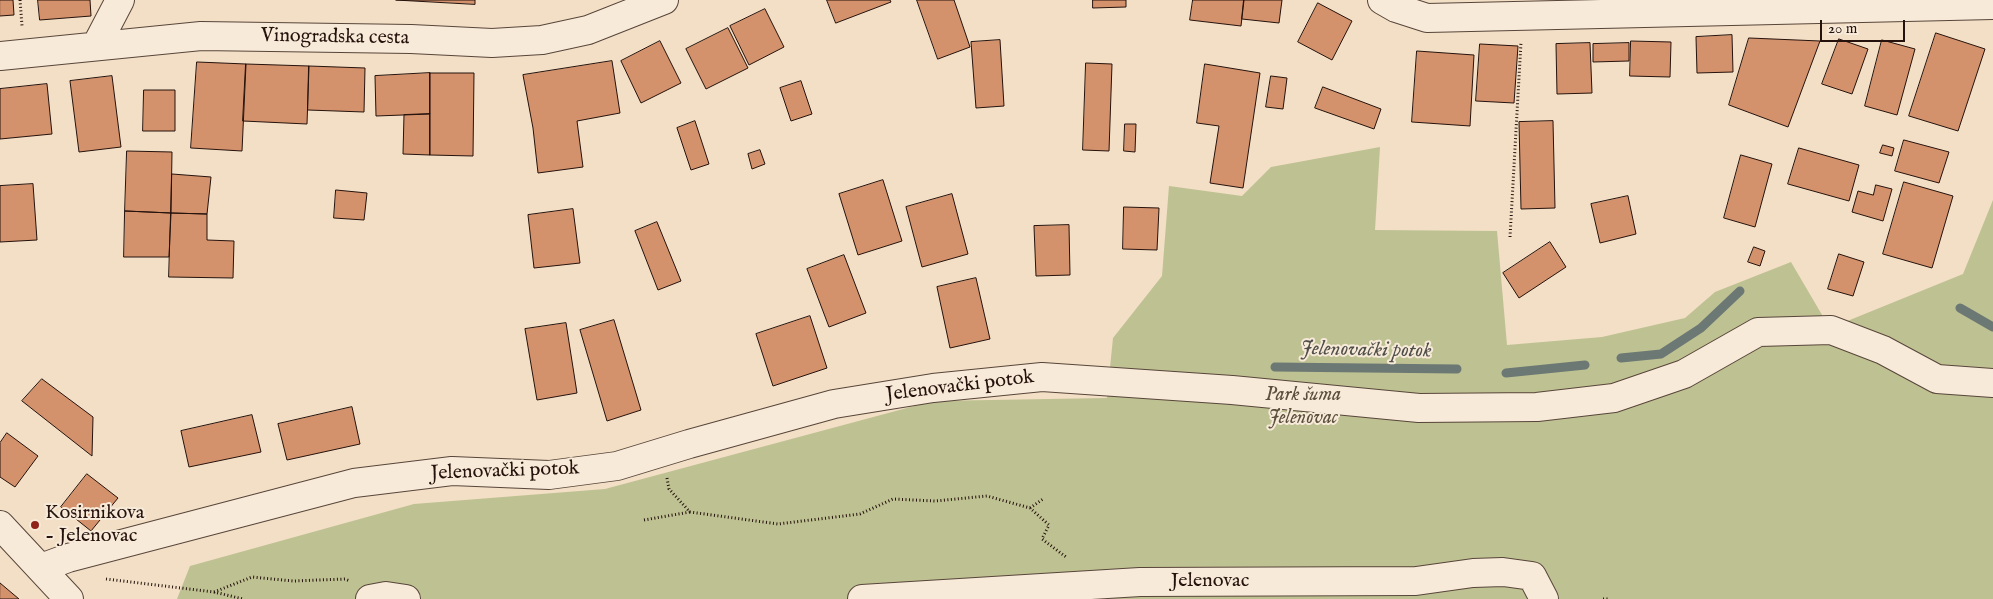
<!DOCTYPE html>
<meta charset="utf-8">
<style>
body{margin:0}
#map{position:relative;width:1993px;height:599px;overflow:hidden;background:#f2dfc5;font-family:"IM FELL English",serif}
canvas{display:block}
.scale{position:absolute;left:1820px;top:20px;width:85px;height:22px;box-sizing:border-box;border:2px solid #25120c;border-top:0;padding-left:6px;font-size:15px;line-height:18px;white-space:nowrap;color:#25120c;-webkit-text-stroke:4px #f7ead9;paint-order:stroke}
</style>
<div id="map">
<canvas width="1993" height="599"></canvas>
<div class="scale">20 m</div>
</div>
<script>
const c = document.querySelector('canvas').getContext('2d');
c.lineJoin = 'round';
function paint(path, color) {
  c.fillStyle = color;
  c.fill(path, 'evenodd');
}
function strokePath(path, color, width, dash) {
  c.strokeStyle = color;
  c.lineWidth = width;
  c.lineCap = dash ? 'butt' : 'round';
  c.setLineDash(dash || []);
  c.stroke(path);
}
function drawText(font, color, halo, rows, align = 'center') {
  c.font = font + ' "IM FELL English",serif';
  c.lineWidth = 4;
  c.setLineDash([]);
  c.textBaseline = 'middle';
  c.strokeStyle = halo;
  c.fillStyle = color;
  for (const [text, x, y, turn = 0] of rows) {
    c.save();
    c.translate(x, y);
    c.rotate((+turn || 0) * Math.PI / 180);
    c.textAlign = isNaN(turn) ? turn : align;
    if (halo) c.strokeText(text, 0, 0);
    c.fillText(text, 0, 0);
    c.restore();
  }
}
paint(new Path2D(`
 M 1380,147 L 1375,230 L 1497,231 L 1507,345 L 1602,337 L 1685,318 L 1715,292 L 1791,262 L 1825,320 L 1840,324 L 1963,274 L 1993,200 L 1993,599 L 177,599 L 190,566 L 414,504 L 605,489 L 933,401 L 1107,398 L 1113,338 L 1162,276 L 1169,186 L 1242,196 L 1271,167 Z`), '#bec192');
strokePath(new Path2D(`
 M 1960,308 L 1993,327
 M 1621,358 L 1661,354 L 1701,328 L 1740,291
 M 1275,367 L 1457,369
 M 1506,373 L 1585,365`), '#6c7874', 9);
const building = new Path2D(`
 M 0,0 L 13,0 L 14,15 L 0,16 Z
 M 38,0 L 90,0 L 91,16 L 40,20 Z
 M 396,0 L 475,0 L 475,4 Z
 M 827,0 L 890,0 L 891,2 L 836,23 Z
 M 917,0 L 954,0 L 970,47 L 938,59 Z
 M 1093,0 L 1126,0 L 1126,7 L 1093,8 Z
 M 1193,0 L 1244,0 L 1241,26 L 1190,20 Z
 M 1244,0 L 1282,0 L 1279,23 L 1242,19 Z
 M 1318,3 L 1352,21 L 1332,60 L 1298,42 Z
 M 765,9 L 784,47 L 749,65 L 730,26 Z
 M 728,28 L 748,68 L 706,89 L 686,49 Z
 M 1936,33 L 1985,49 L 1958,131 L 1909,116 Z
 M 1732,35 L 1733,72 L 1697,73 L 1696,37 Z
 M 1749,38 L 1820,41 L 1788,127 L 1729,105 Z
 M 1839,39 L 1868,49 L 1852,94 L 1822,84 Z
 M 1000,40 L 1004,106 L 976,108 L 971,42 Z
 M 1882,40 L 1915,49 L 1897,115 L 1865,106 Z
 M 660,41 L 681,83 L 641,103 L 621,61 Z
 M 1631,41 L 1671,42 L 1670,77 L 1630,76 Z
 M 1590,43 L 1592,93 L 1557,94 L 1556,44 Z
 M 1629,43 L 1629,61 L 1593,62 L 1593,44 Z
 M 1480,44 L 1518,46 L 1514,103 L 1476,101 Z
 M 1417,51 L 1474,55 L 1470,126 L 1412,122 Z
 M 612,61 L 620,113 L 577,121 L 583,167 L 538,173 L 533,128 L 523,75 Z
 M 197,62 L 246,64 L 242,151 L 191,148 Z
 M 1086,63 L 1112,64 L 1109,151 L 1083,150 Z
 M 246,64 L 309,66 L 307,124 L 243,121 Z
 M 1205,64 L 1260,73 L 1243,188 L 1210,183 L 1219,126 L 1197,123 Z
 M 309,66 L 365,68 L 364,112 L 308,110 Z
 M 430,73 L 430,114 L 376,116 L 375,76 Z
 M 430,73 L 474,73 L 473,156 L 430,155 Z
 M 112,76 L 121,147 L 79,152 L 70,81 Z
 M 1271,76 L 1287,78 L 1283,109 L 1266,107 Z
 M 801,81 L 812,114 L 791,121 L 780,88 Z
 M 47,84 L 52,134 L 0,139 L 0,89 Z
 M 1323,87 L 1381,109 L 1374,129 L 1315,108 Z
 M 144,90 L 175,90 L 175,131 L 143,131 Z
 M 430,114 L 430,155 L 403,154 L 404,115 Z
 M 695,121 L 709,164 L 691,170 L 677,128 Z
 M 1553,121 L 1555,208 L 1521,209 L 1519,122 Z
 M 1125,124 L 1136,124 L 1135,152 L 1124,151 Z
 M 1904,140 L 1949,152 L 1939,183 L 1895,171 Z
 M 1883,145 L 1894,148 L 1892,156 L 1880,153 Z
 M 1799,148 L 1859,165 L 1849,201 L 1788,184 Z
 M 760,150 L 765,164 L 752,169 L 748,154 Z
 M 127,151 L 172,152 L 171,213 L 125,211 Z
 M 1741,155 L 1772,164 L 1755,227 L 1724,218 Z
 M 172,174 L 211,177 L 207,214 L 171,213 Z
 M 883,180 L 902,241 L 858,255 L 839,194 Z
 M 1904,182 L 1953,196 L 1932,268 L 1883,254 Z
 M 33,184 L 37,240 L 0,242 L 0,186 Z
 M 1876,185 L 1892,189 L 1883,221 L 1852,212 L 1858,191 L 1873,195 Z
 M 336,190 L 367,193 L 364,220 L 334,218 Z
 M 952,194 L 968,254 L 922,267 L 906,207 Z
 M 1628,196 L 1636,234 L 1600,243 L 1591,204 Z
 M 1124,207 L 1159,208 L 1157,250 L 1123,249 Z
 M 573,209 L 580,263 L 534,268 L 528,215 Z
 M 125,211 L 171,213 L 169,257 L 124,257 Z
 M 171,213 L 207,214 L 207,240 L 234,241 L 233,278 L 169,277 Z
 M 657,222 L 681,281 L 658,290 L 635,231 Z
 M 1069,225 L 1070,275 L 1036,276 L 1034,226 Z
 M 1550,242 L 1566,267 L 1519,298 L 1503,273 Z
 M 1754,247 L 1765,251 L 1760,266 L 1748,262 Z
 M 1839,254 L 1864,262 L 1853,296 L 1828,289 Z
 M 844,255 L 866,313 L 829,327 L 807,269 Z
 M 976,278 L 990,339 L 950,348 L 937,287 Z
 M 810,316 L 827,368 L 773,386 L 756,334 Z
 M 614,320 L 641,410 L 607,421 L 580,330 Z
 M 566,323 L 577,393 L 537,400 L 525,329 Z
 M 42,379 L 93,417 L 92,456 L 22,401 Z
 M 352,407 L 360,444 L 287,460 L 278,424 Z
 M 252,415 L 261,452 L 189,467 L 181,431 Z
 M 7,433 L 38,456 L 15,487 L 0,477 L 0,443 Z
 M 87,474 L 118,498 L 91,531 L 61,507 Z
 M 0,583 L 19,599 L 0,599 Z`);
paint(building, '#d3916c');
strokePath(building, '#25120c', 1);
const minor = new Path2D(`
 M 1382,0 L 1396,8 L 1427,18 L 1993,5
 M 96,46 L 120,0
 M 0,56 L 201,36 L 411,39 L 492,43 L 542,40 L 588,30 L 664,0
 M 41,568 L 68,558 L 354,483 L 452,471 L 549,475 L 617,466 L 689,444 L 834,404 L 933,388 L 1042,377 L 1232,390 L 1419,408 L 1537,407 L 1614,398 L 1684,374 L 1758,332 L 1831,330 L 1883,350 L 1937,379 L 1993,383`);
const tertiary = new Path2D(`
 M 0,525 L 69,599
 M 370,599 L 386,596 L 406,599
 M 862,599 L 1140,582 L 1416,581 L 1473,573 L 1503,572 L 1532,576 L 1544,599`);
strokePath(minor, '#58453a', 30);
strokePath(tertiary, '#58453a', 30);
strokePath(new Path2D(`
 M 20,0 L 22,26
 M 1510,237 L 1521,42
 M 667,478 L 669,489 L 690,512 L 778,524 L 860,514 L 893,499 L 935,501 L 987,496 L 1030,508 L 1049,525 L 1042,539 L 1066,557
 M 1030,508 L 1043,499
 M 644,520 L 690,512
 M 106,579 L 214,592 L 243,599
 M 214,592 L 252,577 L 293,581 L 345,579 L 350,581
 M 1603,599 L 1608,599`), '#25120c', 3, [1, 2.5]);
strokePath(minor, '#f7ead9', 28);
strokePath(tertiary, '#f7ead9', 28);
for (const [x, y, r, color] of [
 [35,525,5,"#8f2418"]
]) {
  const dot = new Path2D();
  dot.arc(x, y, r, 0, 2 * Math.PI);
  c.fillStyle = color;
  c.fill(dot);
  strokePath(dot, '#f7ead9', 2);
}
drawText('20px', '#25120c', '#f7ead9', [
 ["Vinogradska cesta",335,38,1],
 ["Jelenovački potok",960,387,-7],
 ["Jelenovački potok",505,472,-2],
 ["Jelenovac",1210,582]
]);
drawText('italic 20px', '#5b4f3b', '#f7ead9', [
 ["Park šuma",1303,396],
 ["Jelenovac",1303,419]
]);
drawText('20px', '#25120c', '#f7ead9', [
 ["Kosirnikova",45,514],
 ["- Jelenovac",45,537]
], 'left');
drawText('italic 21px', '#4f4e49', '#f7ead9', [
 ["Jelenovački potok",1366,351,1]
]);
</script>
